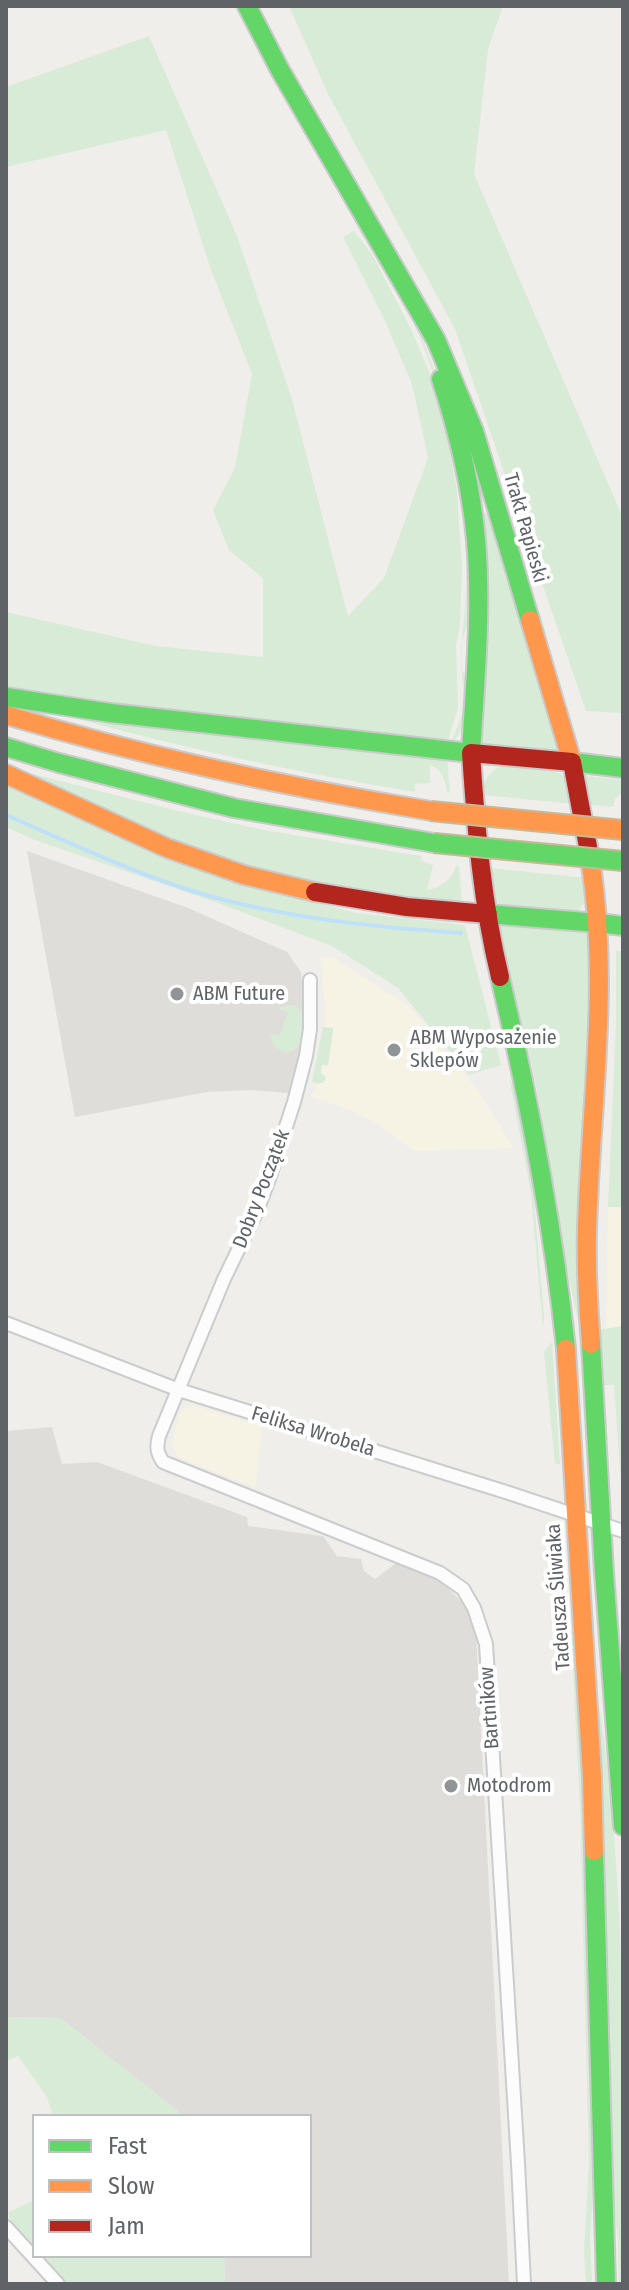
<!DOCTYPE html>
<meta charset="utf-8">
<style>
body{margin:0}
#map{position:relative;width:629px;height:2290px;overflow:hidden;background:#efeeea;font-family:"Fira Sans Condensed",sans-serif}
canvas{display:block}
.frame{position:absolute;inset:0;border:8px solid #5f6368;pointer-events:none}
.legend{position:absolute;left:32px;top:2114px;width:280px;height:144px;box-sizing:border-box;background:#fff;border:2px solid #bfc1c3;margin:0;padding:10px 14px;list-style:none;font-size:24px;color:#5f6368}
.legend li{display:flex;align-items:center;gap:16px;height:40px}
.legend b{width:40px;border:2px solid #bfc1c3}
</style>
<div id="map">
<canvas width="629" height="2290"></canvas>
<div class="frame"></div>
<ul class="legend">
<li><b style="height:10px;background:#63d668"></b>Fast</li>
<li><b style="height:10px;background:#ff974d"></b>Slow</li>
<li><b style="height:10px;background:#b3261e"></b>Jam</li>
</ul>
</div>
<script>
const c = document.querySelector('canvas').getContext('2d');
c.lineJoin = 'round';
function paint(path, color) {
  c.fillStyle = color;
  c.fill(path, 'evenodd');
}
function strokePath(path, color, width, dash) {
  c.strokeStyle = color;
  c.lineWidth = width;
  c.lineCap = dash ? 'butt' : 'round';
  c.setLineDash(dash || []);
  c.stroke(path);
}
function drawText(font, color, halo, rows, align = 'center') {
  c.font = font + ' "Fira Sans Condensed",sans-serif';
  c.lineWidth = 8;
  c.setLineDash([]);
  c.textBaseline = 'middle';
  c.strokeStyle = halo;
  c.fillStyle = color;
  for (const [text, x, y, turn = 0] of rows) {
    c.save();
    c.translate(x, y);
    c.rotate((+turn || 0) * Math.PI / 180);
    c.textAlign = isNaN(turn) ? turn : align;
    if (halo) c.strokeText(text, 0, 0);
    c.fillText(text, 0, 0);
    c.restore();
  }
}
paint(new Path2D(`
 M 321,957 L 333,958 L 409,1006 L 476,1088 L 514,1148 L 414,1151 L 378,1124 L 348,1109 L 312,1097 L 316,1086 L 326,1023 Z
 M 608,1207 L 623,1207 L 623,1326 L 606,1329 Z
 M 195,1406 L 262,1426 L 256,1488 L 178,1457 L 172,1444 L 179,1416 L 184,1408 Z`), '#f7f3e4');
paint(new Path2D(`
 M 27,851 L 188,908 L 287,952 L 301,972 L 304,1014 L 300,1058 L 288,1093 L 250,1090 L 207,1092 L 75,1117 Z
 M 52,1427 L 62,1464 L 97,1462 L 247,1517 L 248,1526 L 323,1536 L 337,1556 L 361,1559 L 364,1571 L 375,1579 L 396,1563 L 442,1582 L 464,1604 L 476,1631 L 509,2284 L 225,2284 L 224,2256 L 310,2256 L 310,2116 L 184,2116 L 60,2018 L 6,2017 L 6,1431 Z`), '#dfddda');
paint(new Path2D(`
 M 289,6 L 503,6 L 488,49 L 474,174 L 623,518 L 623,713 L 586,711 L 455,329 L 328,94 Z
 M 149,36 L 237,236 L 292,399 L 348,616 L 384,578 L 428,458 L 412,384 L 385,321 L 343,237 L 354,231 L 372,254 L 411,329 L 430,374 L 450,448 L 457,492 L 462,567 L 460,625 L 456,645 L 458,708 L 447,743 L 6,690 L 6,612 L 156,646 L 263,657 L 263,578 L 229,550 L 213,510 L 235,468 L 252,374 L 211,270 L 166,130 L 6,167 L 6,87 Z
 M 358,230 L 369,237 L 420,334 L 436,373 L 457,448 L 467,536 L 468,565 L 468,623 L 462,641 L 461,670 L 466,675 C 465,697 471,728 452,742 C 454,731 460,723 462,713 C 467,690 458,664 462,640 C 479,508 447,367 377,254 C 372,245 364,238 358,230 Z
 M 485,513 L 489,514 L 560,750 L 558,755 L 489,748 L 481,740 L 485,588 L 483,516 Z
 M 64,715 L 447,757 L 450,793 L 447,792 C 445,780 442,769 430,765 L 430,783 L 415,784 L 415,792 C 296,772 180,748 64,715 Z
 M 504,765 C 520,767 557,766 567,779 C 571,786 572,796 575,804 L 482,795 C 484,780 489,771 504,765 Z
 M 17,770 L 178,811 L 264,830 L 421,856 L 422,861 L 433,865 L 427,890 C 441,888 451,880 456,866 L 459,866 L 462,905 C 398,897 332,893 270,875 C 184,850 98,808 17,770 Z
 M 586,776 L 623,780 L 623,791 L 615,799 L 613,807 L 590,805 Z
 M 6,783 L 284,895 L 357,913 L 465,925 L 501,1065 L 469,1075 L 398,988 L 332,946 L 215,902 L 32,839 L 6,827 Z
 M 489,868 L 587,878 L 586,902 L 573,915 L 502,907 L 495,900 Z
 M 501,924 L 584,931 L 588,934 L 589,972 L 581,1169 L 581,1334 L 564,1255 L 536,1085 L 499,928 Z
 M 616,951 L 623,952 L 623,1207 L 608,1207 L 616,1025 Z
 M 288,1005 L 294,1005 L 301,1010 C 310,1025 305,1045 289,1053 C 277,1051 272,1045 270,1033 L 279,1036 L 288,1013 L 279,1009 Z
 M 323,1027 L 333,1028 L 333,1031 L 328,1066 L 322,1065 L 321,1073 L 326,1077 L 324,1082 L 318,1084 L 312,1081 Z
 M 509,1077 L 515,1091 L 532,1178 L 544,1316 L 543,1329 L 531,1193 Z
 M 623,1326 L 623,1509 L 614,1385 L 603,1385 L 599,1330 Z
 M 552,1342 L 560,1464 L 555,1464 L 544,1352 Z
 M 574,1631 L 586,1808 L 595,2165 L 590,2238 L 592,2284 L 586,2284 L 584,2250 L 589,2164 L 580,1808 L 571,1632 Z
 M 595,1704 L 599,1704 C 628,1896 623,2091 623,2284 L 619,2284 L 618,2241 L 609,2165 Z
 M 6,2017 L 60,2018 L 184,2116 L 53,2116 L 47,2097 L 18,2056 L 6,2061 Z
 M 34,2200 L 34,2252 L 11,2227 L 9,2212 Z
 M 37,2256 L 224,2256 L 225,2284 L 63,2284 Z`), '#d8ebd6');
strokePath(new Path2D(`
 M 6,815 C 73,844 139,876 209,896 C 292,919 376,927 461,933`), '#bfe0f9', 4);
const street = new Path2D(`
 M 310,980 L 310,1029 L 306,1056 L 294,1102 L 269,1179 L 257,1211 L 224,1279 L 159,1436 C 156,1447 157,1453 163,1462 L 440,1573 L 463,1589 L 474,1608 L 486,1644 L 518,2163 L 524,2284
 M 6,1323 L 179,1390 L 509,1493 L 623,1531
 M 6,2227 L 58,2284`);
const fast = new Path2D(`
 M 247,6 L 280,70 L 436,340 L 474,431 L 530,620
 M 441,379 C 458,431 471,485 476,540 C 482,611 475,682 471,753
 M 6,697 L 111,713 L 471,753
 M 6,747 L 59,763 L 234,808 L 434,843
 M 572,762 L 623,768
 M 488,914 L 598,923
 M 598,923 L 623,926
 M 500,977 C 529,1100 553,1223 566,1349
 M 591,1344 L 604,1572 L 623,1826
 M 594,1851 L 606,2284`);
const slow = new Path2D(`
 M 530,620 L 572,762
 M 6,715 C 146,757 287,787 431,811
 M 6,774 L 167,848 L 244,875 L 315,892
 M 588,847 C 611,974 591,1100 587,1228 C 586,1266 588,1306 591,1344
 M 566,1349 L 592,1776 L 594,1851`);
const jam = new Path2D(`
 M 315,892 L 407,907 L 488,914
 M 500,977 C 482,903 476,828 471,753 L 572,762 L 588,847`);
strokePath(street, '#cbcccc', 16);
strokePath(fast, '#cacacb', 22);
strokePath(slow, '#cacacb', 22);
strokePath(jam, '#cacacb', 22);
strokePath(street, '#fdfcfc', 12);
strokePath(fast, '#63d668', 18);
strokePath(slow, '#ff974d', 18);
strokePath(jam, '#b3261e', 18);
const fastBridge = new Path2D(`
 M 434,843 L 623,861`);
const slowBridge = new Path2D(`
 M 431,811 L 623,830`);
strokePath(fastBridge, '#c8b996', 22, []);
strokePath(slowBridge, '#c8b996', 22, []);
strokePath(fastBridge, '#63d668', 18);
strokePath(slowBridge, '#ff974d', 18);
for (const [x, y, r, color] of [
 [177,994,8,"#919496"],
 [394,1050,8,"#919496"],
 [451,1786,8,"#919496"]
]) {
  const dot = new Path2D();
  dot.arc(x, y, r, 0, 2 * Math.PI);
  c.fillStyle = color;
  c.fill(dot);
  strokePath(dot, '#fff', 3);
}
drawText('20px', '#5f6368', '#fff', [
 ["Trakt Papieski",525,528,74],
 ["Dobry Początek",262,1189,-69],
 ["Feliksa Wrobela",313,1432,17],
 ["Tadeusza Śliwiaka",559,1597,-94],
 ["Bartników",490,1708,-94]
]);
drawText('20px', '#5f6368', '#fff', [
 ["ABM Future",193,994],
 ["ABM Wyposażenie",410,1038],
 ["Sklepów",410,1061],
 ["Motodrom",467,1786]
], 'left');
</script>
